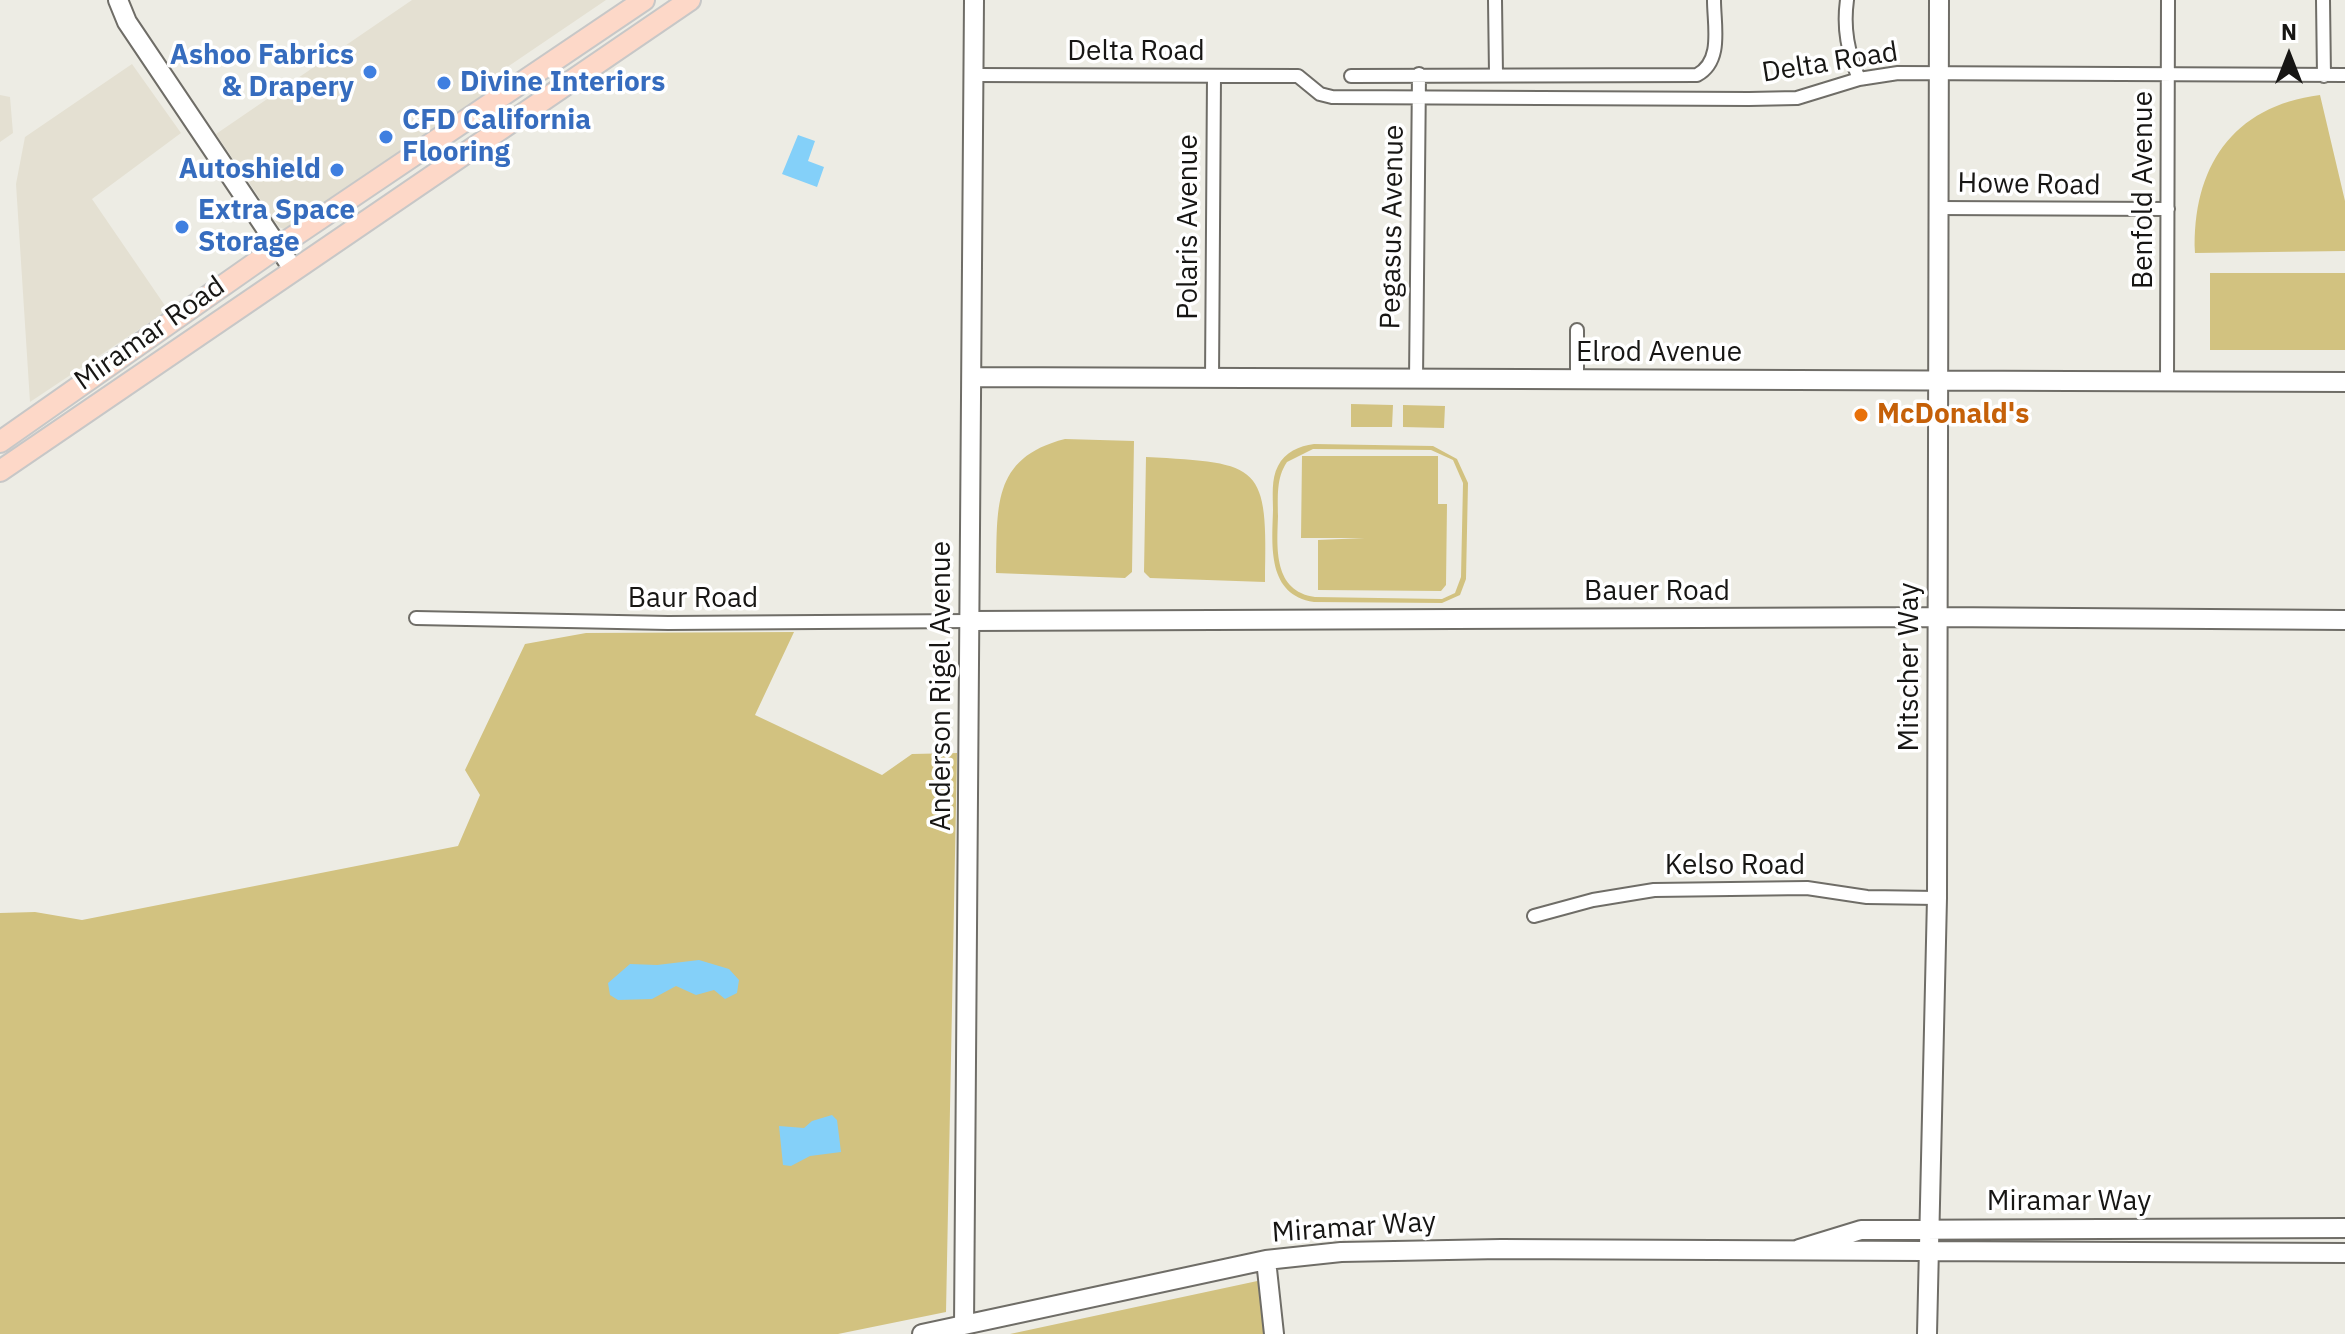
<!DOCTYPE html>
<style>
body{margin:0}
#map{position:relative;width:2345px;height:1334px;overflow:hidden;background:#edece4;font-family:"IBM Plex Sans",sans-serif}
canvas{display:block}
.north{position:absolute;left:2249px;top:16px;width:80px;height:80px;-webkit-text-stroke:6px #fff;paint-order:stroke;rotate:0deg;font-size:22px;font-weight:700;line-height:32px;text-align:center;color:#171614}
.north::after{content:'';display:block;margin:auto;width:28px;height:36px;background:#171614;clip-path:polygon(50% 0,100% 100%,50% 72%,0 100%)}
</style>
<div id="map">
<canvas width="2345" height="1334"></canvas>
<div class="north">N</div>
</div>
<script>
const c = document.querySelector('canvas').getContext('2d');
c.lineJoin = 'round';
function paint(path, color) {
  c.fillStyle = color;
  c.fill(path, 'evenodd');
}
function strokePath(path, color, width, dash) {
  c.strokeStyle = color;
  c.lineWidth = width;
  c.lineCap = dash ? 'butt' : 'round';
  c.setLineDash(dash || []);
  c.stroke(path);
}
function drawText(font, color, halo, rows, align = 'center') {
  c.font = font + ' "IBM Plex Sans",sans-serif';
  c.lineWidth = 7;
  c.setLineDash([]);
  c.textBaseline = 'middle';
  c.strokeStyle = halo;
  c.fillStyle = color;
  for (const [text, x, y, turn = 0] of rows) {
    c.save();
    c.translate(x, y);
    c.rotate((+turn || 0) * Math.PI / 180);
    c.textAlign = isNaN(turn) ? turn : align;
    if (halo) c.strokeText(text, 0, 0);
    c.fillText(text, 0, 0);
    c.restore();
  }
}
paint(new Path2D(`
 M 412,0 L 606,0 L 494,76 L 501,87 L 286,230 L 279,227 L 216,134 Z
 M 132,64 L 181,133 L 92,199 L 168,310 L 30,402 L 16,184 L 25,137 Z
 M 0,95 L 10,97 L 13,133 L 0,142 Z`), '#e4e0d2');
paint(new Path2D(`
 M 2320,95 L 2345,201 L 2345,251 L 2195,253 C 2192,168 2232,106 2320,95 Z
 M 2210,273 L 2345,273 L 2345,350 L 2210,350 Z
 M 1351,404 L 1393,405 L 1392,427 L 1351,427 Z
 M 1403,405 L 1445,406 L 1444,428 L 1403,427 Z
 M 1065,439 L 1134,441 L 1132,572 L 1125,578 L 996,573 C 998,509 990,458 1065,439 Z
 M 1314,444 L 1433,446 L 1457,459 L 1468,483 L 1466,579 L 1460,595 L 1442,603 L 1314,602 C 1267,595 1272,546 1273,510 C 1273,496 1271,479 1278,466 C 1285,452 1299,446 1314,444 ZM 1313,449 L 1431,450 L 1453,460 L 1463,483 L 1461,577 L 1455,593 L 1442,599 L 1315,597 C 1273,591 1277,548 1278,516 C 1278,497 1276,478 1287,462 Z
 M 1302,456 L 1438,456 L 1438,504 L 1447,504 L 1446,585 L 1441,591 L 1318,590 L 1318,540 L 1365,538 L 1301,538 Z
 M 1146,457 C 1262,463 1268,464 1265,582 L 1150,578 L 1144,572 Z
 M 794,632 L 755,715 L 882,775 L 912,754 L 957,753 L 946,1312 L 838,1334 L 0,1334 L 0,913 L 35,912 L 82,920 L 458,846 L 480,795 L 465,770 L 525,644 L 586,633 Z
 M 1262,1280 L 1267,1334 L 1010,1334 Z`), '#d2c280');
paint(new Path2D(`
 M 798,135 L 815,141 L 808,161 L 824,167 L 817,187 L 782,174 Z
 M 699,960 L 729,969 L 739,980 L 737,993 L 725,999 L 714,990 L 696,995 L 676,986 L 652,999 L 618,1000 L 610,995 L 608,983 L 630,964 L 657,965 Z
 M 832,1115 L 837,1120 L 841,1152 L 810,1156 L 791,1166 L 783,1165 L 779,1126 L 804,1128 L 812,1121 Z`), '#84d0f9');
const street = new Path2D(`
 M 1495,0 L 1496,74
 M 1847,0 C 1843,29 1848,52 1859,79
 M 2323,0 L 2324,76
 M 974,75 L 1298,76 L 1320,94 L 1332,97 L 1749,99 L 1797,98 L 1859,79 L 1898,73 L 2345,75
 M 1351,76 L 1697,75 C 1723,61 1714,26 1714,0
 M 1937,208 L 2168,209
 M 1577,330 L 1577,381
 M 1212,379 L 1214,76
 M 1416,380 L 1419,74
 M 2167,381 L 2168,0
 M 416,618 L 668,623 L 970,621
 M 1534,916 L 1593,900 L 1654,890 L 1807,888 L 1867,897 L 1937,898`);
const secondary = new Path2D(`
 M 118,0 L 127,22 L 293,269
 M 972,377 L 2345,382
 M 970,621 L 1939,617 L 2345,620
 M 1799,1249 L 1861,1230 L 2345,1228
 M 1266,1260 L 1274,1334
 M 964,1325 L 974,0
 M 922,1334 L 1266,1260 L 1341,1252 L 1501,1249 L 2345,1253
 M 1927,1334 L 1937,898 L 1939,0`);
const primary = new Path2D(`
 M 0,442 L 278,247 L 644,0
 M 0,471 L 690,0`);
strokePath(street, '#6f6d67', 16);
strokePath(secondary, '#6f6d67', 22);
strokePath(primary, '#c7c7c7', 24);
strokePath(street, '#fff', 12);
strokePath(secondary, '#fff', 18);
strokePath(primary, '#fdd8c8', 20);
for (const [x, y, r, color] of [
 [370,72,8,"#3f7fe0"],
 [444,83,8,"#3f7fe0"],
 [386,137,8,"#3f7fe0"],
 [337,170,8,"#3f7fe0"],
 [182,227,8,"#3f7fe0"],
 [1861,415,8,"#e8710a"]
]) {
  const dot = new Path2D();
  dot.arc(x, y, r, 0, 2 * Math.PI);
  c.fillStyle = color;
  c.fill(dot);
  strokePath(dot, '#fff', 3);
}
drawText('28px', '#171614', '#fff', [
 ["Delta Road",1136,52],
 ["Delta Road",1830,63,-9],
 ["Howe Road",2029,185,1],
 ["Benfold Avenue",2144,190,-90],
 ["Polaris Avenue",1189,227,-90],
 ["Pegasus Avenue",1393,227,-89],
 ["Miramar Road",150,334,-35],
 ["Elrod Avenue",1659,353],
 ["Bauer Road",1657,592],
 ["Baur Road",693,599],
 ["Mitscher Way",1910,667,-90],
 ["Anderson Rigel Avenue",942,686,-90],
 ["Kelso Road",1735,866],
 ["Miramar Way",2069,1202],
 ["Miramar Way",1354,1228,-4]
]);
drawText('bold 28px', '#366cbe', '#fff', [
 ["Ashoo Fabrics",354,56,"right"],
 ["& Drapery",354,88,"right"],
 ["Divine Interiors",460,83],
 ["CFD California",402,121],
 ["Flooring",402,153],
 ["Autoshield",321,170,"right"],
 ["Extra Space",198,211],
 ["Storage",198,243]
], 'left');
drawText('bold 28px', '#c56008', '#fff', [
 ["McDonald's",1877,415]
], 'left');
</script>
